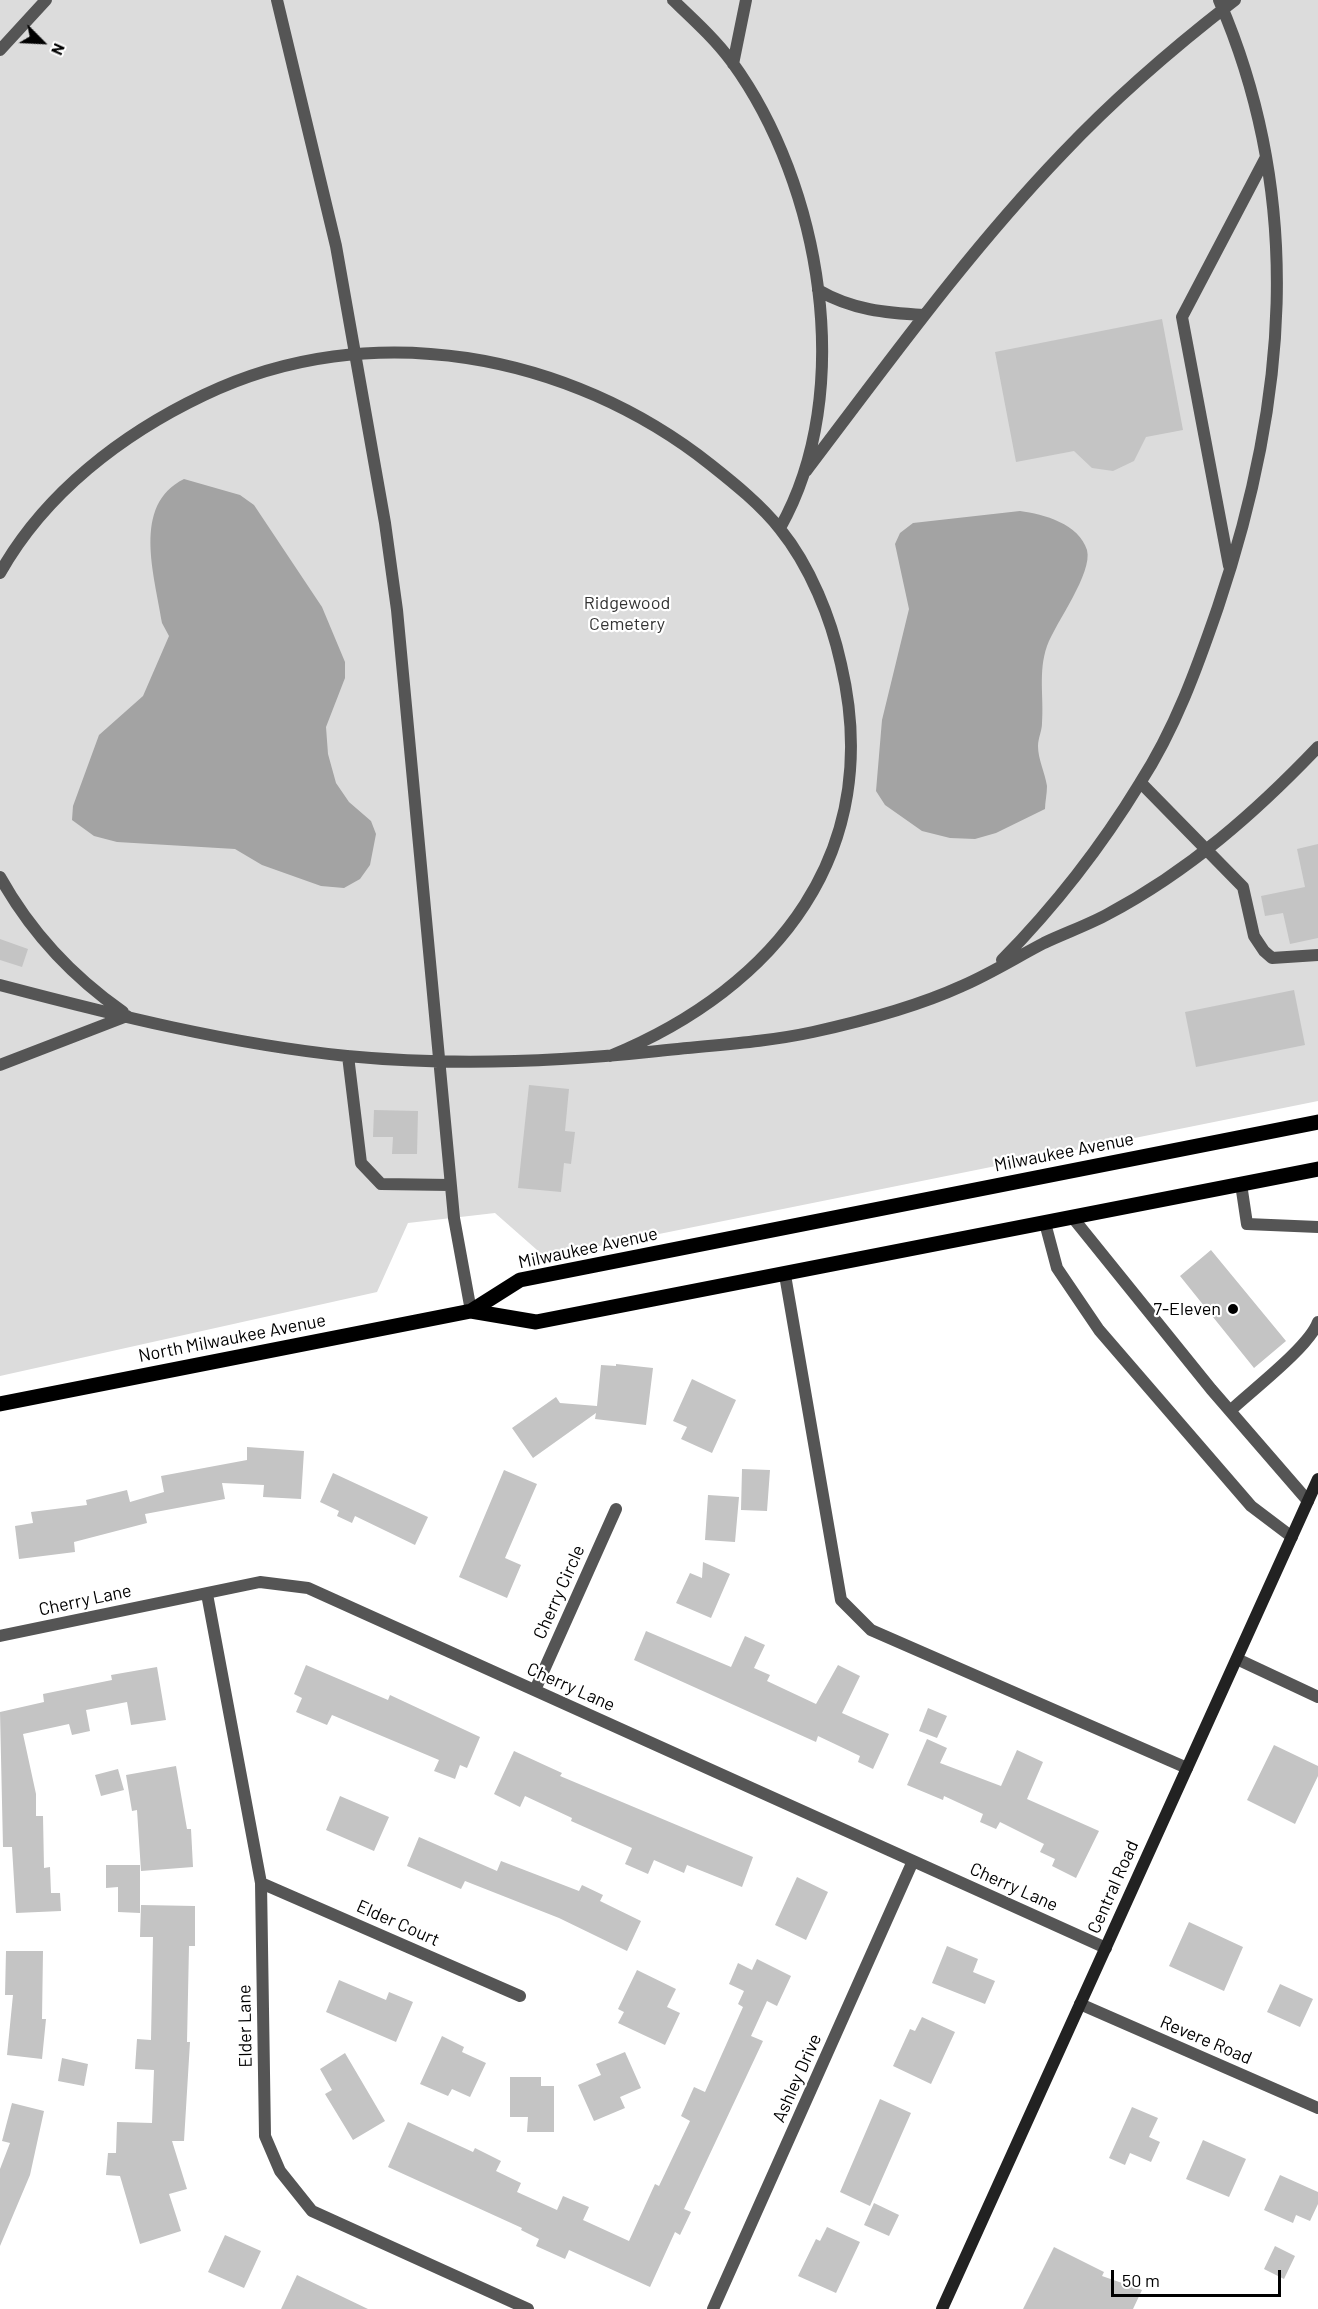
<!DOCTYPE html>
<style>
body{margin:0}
#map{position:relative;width:1318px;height:2309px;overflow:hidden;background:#fff;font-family:Barlow,sans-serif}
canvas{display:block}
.north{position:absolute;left:12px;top:12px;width:60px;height:60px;-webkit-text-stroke:4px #fff;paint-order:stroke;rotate:114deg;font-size:16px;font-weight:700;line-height:24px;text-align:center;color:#000}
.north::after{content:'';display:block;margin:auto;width:21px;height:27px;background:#000;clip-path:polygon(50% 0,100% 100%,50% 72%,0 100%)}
.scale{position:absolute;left:1111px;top:2270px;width:170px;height:27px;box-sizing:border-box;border:3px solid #000;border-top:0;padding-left:8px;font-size:18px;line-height:21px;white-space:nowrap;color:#000;-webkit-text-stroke:4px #fff;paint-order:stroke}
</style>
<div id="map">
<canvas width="1318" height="2309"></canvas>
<div class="north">N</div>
<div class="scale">50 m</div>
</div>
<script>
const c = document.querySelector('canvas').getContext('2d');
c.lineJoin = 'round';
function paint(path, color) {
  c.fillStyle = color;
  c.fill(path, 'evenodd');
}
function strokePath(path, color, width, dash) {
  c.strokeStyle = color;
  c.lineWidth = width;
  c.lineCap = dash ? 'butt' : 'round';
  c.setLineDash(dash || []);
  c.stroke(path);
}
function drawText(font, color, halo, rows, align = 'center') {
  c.font = font + ' Barlow,sans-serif';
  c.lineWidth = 4.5;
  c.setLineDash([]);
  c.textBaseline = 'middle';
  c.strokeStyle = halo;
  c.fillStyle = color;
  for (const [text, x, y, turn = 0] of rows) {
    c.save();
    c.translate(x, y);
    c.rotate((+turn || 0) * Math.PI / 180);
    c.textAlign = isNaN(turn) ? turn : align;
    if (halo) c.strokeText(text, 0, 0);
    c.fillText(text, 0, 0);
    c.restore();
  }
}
paint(new Path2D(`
 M 0,0 L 1318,0 L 1318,1101 L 545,1257 L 495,1213 L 408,1223 L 377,1292 L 0,1376 Z`), '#dcdcdc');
paint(new Path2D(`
 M 184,479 L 240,495 L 254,505 L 322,607 L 345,662 L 345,678 L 326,727 L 328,754 L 336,783 L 349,802 L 371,821 L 376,834 L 370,865 L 360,879 L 344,888 L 321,886 L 262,865 L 235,849 L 117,842 L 94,836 L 72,820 L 73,806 L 99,735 L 143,696 L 169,636 L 162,623 C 155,576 131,505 184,479 Z
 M 1020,511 C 1044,514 1079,524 1087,550 C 1093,573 1056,622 1047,646 C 1038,672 1044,697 1042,723 C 1042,731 1038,738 1038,746 C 1038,759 1045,773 1047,786 C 1047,794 1045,802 1045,809 L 996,833 L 975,839 L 950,838 L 922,831 L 885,805 L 876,791 L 882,720 L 909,609 L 895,544 L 900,533 L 913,523 Z`), '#a3a3a3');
paint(new Path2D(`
 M 1162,319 L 1183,430 L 1146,437 L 1134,461 L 1113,471 L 1092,468 L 1074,451 L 1016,462 L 995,352 Z
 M 1318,844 L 1318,938 L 1290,944 L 1283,913 L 1265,916 L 1261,896 L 1305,887 L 1297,849 Z
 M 0,939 L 28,949 L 22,967 L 0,960 Z
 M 1294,990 L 1305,1045 L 1196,1067 L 1185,1012 Z
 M 529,1085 L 569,1089 L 565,1131 L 575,1132 L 571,1164 L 564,1163 L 561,1192 L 518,1188 Z
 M 374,1110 L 418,1111 L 417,1154 L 392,1154 L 393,1137 L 373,1137 Z
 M 1211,1250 L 1286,1341 L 1254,1368 L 1180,1276 Z
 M 616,1364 L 653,1368 L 646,1425 L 595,1419 L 596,1413 L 533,1458 L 512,1428 L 556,1397 L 560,1403 L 597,1406 L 601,1365 L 616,1366 Z
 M 692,1379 L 736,1400 L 712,1453 L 681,1439 L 687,1427 L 673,1421 Z
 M 247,1447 L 304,1451 L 301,1499 L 263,1497 L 264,1485 L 222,1483 L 225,1499 L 145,1514 L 147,1523 L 74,1542 L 75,1552 L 19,1559 L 15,1526 L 33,1523 L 31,1512 L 87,1505 L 86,1500 L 127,1490 L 130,1502 L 164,1492 L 161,1476 L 247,1460 Z
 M 742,1469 L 770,1470 L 767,1511 L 741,1510 Z
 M 504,1470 L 537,1484 L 505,1558 L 521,1565 L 507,1598 L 459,1577 Z
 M 333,1473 L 428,1517 L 415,1545 L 355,1516 L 352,1523 L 337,1516 L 339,1511 L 320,1502 Z
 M 708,1495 L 739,1497 L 735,1542 L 705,1540 Z
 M 703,1562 L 730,1574 L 711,1618 L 676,1603 L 690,1573 L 702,1578 Z
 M 646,1631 L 731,1667 L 745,1636 L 765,1645 L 754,1668 L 770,1675 L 767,1681 L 816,1704 L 838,1665 L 860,1676 L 842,1713 L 889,1734 L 873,1769 L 858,1762 L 860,1756 L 818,1736 L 816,1742 L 634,1660 Z
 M 306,1665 L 388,1700 L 390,1695 L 480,1737 L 467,1768 L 460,1765 L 455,1779 L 434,1771 L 439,1760 L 332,1715 L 327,1725 L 296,1712 L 302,1698 L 294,1694 Z
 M 157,1667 L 166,1720 L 131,1725 L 127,1702 L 86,1710 L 90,1731 L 72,1735 L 69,1724 L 23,1734 L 36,1794 L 36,1816 L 43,1816 L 44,1868 L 50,1867 L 51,1893 L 60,1893 L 61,1911 L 16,1913 L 12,1847 L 3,1847 L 0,1712 L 44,1702 L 43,1694 L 112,1680 L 111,1675 Z
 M 928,1708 L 947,1716 L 937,1738 L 919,1731 Z
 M 927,1739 L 947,1748 L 940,1763 L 1001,1786 L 1017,1750 L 1043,1762 L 1027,1799 L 1099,1831 L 1076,1878 L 1052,1866 L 1055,1859 L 1040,1852 L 1044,1844 L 1000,1822 L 996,1829 L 980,1822 L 983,1814 L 944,1796 L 943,1800 L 907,1785 Z
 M 1274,1745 L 1318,1766 L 1318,1776 L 1295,1824 L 1247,1800 Z
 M 514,1751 L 562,1773 L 560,1776 L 753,1857 L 742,1887 L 687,1865 L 684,1873 L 654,1860 L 648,1874 L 625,1864 L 632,1848 L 571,1821 L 572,1818 L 525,1796 L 520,1807 L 494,1794 Z
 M 176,1766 L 187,1829 L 191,1829 L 193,1867 L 141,1871 L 137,1810 L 132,1811 L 126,1775 Z
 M 118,1769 L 124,1790 L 101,1796 L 95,1775 Z
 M 340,1796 L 389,1817 L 374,1851 L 326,1830 Z
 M 419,1837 L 497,1871 L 501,1861 L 579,1891 L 582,1885 L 603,1895 L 600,1901 L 641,1921 L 627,1951 L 559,1918 L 465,1881 L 461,1889 L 407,1866 Z
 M 106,1865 L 140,1865 L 140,1913 L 118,1912 L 118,1887 L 106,1888 Z
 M 797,1877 L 828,1892 L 806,1940 L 775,1925 Z
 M 141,1905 L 195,1906 L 195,1946 L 189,1946 L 187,2042 L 190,2042 L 184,2141 L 172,2141 L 187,2189 L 169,2194 L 181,2231 L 140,2244 L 120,2176 L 106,2175 L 108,2153 L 116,2153 L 117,2122 L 152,2123 L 154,2070 L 135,2069 L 137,2039 L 151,2040 L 153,1937 L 140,1937 Z
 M 1189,1922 L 1243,1947 L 1224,1991 L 1169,1966 Z
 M 947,1946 L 978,1959 L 973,1972 L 995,1981 L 985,2004 L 932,1983 Z
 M 6,1951 L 43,1951 L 42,2019 L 46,2019 L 42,2059 L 7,2055 L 13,1995 L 5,1995 Z
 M 757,1959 L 791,1976 L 777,2006 L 767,2001 L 751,2036 L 763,2041 L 684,2209 L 691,2212 L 680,2235 L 675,2232 L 650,2287 L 569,2250 L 565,2259 L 536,2246 L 539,2239 L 521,2230 L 522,2228 L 388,2167 L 408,2122 L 473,2152 L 475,2148 L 501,2161 L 496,2171 L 521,2183 L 517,2192 L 557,2210 L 563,2196 L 589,2207 L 583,2220 L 629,2241 L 655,2184 L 659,2186 L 690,2121 L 681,2116 L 694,2087 L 705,2092 L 743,2007 L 738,2004 L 744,1991 L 729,1984 L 738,1963 L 752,1970 Z
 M 637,1970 L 676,1989 L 667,2007 L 680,2013 L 665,2045 L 618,2023 L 624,2012 L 618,2009 Z
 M 339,1980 L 386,2000 L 389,1992 L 413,2002 L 396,2042 L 326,2012 Z
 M 1280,1984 L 1313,1999 L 1300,2027 L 1267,2012 Z
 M 922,2017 L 955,2032 L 931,2084 L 893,2066 L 910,2029 L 915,2031 Z
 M 442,2036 L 464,2047 L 462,2052 L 486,2063 L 470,2097 L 452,2089 L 448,2096 L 420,2084 Z
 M 625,2052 L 641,2088 L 620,2097 L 625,2108 L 594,2121 L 578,2085 L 601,2075 L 596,2064 Z
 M 345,2053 L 385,2121 L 353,2140 L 325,2094 L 332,2090 L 320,2069 Z
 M 62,2058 L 88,2064 L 84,2086 L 58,2081 Z
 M 510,2077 L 541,2077 L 541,2086 L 554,2086 L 554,2132 L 527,2132 L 528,2117 L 510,2117 Z
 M 880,2099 L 911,2113 L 870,2206 L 840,2192 Z
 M 12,2103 L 44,2111 L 30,2175 L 0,2246 L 0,2169 L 10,2143 L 2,2141 Z
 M 1132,2107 L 1158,2118 L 1149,2137 L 1160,2142 L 1151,2162 L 1130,2153 L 1125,2165 L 1109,2158 Z
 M 1203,2140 L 1246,2159 L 1229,2197 L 1186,2179 Z
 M 1280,2175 L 1318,2192 L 1318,2204 L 1310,2221 L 1296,2215 L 1293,2223 L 1264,2210 Z
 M 874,2203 L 899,2215 L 889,2236 L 864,2225 Z
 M 827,2227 L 860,2242 L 836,2293 L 798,2276 L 816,2239 L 820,2241 Z
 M 225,2235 L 261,2251 L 244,2288 L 208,2272 Z
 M 1275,2246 L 1295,2256 L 1284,2279 L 1264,2269 Z
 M 1054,2247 L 1104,2272 L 1102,2276 L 1142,2290 L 1133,2309 L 1023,2309 Z
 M 297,2275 L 368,2309 L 281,2309 Z`), '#c4c4c4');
strokePath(new Path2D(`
 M 277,0 L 336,246 L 385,523 L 397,610 L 454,1218 L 471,1311
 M 673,0 C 694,20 715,39 732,62 C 821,184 857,392 780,528
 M 0,50 L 46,0
 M 733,64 L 746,0
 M 818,290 C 852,310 886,313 924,315
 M 806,471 C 888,363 968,252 1062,154 C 1115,98 1174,47 1235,0
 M 1229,566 L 1182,317 L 1266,157
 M 0,573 C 45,493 122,434 204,395 C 370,315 570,353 711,465 C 735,484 761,505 780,529 C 810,566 831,618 841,664 C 885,851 778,987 610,1056
 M 1141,783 L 1243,887 L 1254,936 L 1264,951 L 1272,958 L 1318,955
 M 0,877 C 30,931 73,977 123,1012
 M 1002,960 C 1054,907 1101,847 1140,783 C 1175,729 1197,668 1218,607 C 1286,405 1306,201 1219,0
 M 0,985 C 114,1015 230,1044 347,1056 C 450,1066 556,1062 658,1051 C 710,1045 762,1043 813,1032 C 863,1021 916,1007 962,986 C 990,974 1017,957 1044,943 C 1065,933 1088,925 1108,914 C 1189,871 1256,812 1318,747
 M 348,1056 L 361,1163 L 381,1184 L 450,1185
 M 0,1065 L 127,1016
 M 1241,1184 L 1247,1224 L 1318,1227
 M 1073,1218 L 1211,1389 L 1308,1501
 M 1045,1223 L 1057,1268 L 1099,1330 L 1251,1506 L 1292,1537
 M 785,1275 L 841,1600 L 871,1630 L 1187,1768
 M 1230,1411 C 1251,1391 1309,1347 1318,1322`), '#555', 12);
strokePath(new Path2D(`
 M 207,1594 L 261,1883 L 265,2136 L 280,2171 L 312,2211 L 528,2309
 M 0,1636 L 260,1582 L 308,1588 L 1106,1948
 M 1237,1659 L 1318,1697
 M 535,1690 L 616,1509
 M 261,1883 L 520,1996
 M 1080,2004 L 1318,2108
 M 713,2309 L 913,1861`), '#555', 12);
strokePath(new Path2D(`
 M 942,2309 L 1318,1479`), '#222', 12);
strokePath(new Path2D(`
 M 471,1311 L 520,1280 L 1318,1122
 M 0,1404 L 471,1311 L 536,1322 L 1318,1169`), '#000', 15);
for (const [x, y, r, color] of [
 [1233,1309,6,"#000"]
]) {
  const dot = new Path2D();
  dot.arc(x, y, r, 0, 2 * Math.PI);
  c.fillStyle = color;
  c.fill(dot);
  strokePath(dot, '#fff', 2);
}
drawText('18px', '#333', '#fff', [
 ["Ridgewood",627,603],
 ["Cemetery",627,624]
]);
drawText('18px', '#000', '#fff', [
 ["Milwaukee Avenue",1064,1152,-11],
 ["Milwaukee Avenue",588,1248,-12],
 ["North Milwaukee Avenue",232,1338,-11],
 ["Cherry Circle",559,1592,-66],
 ["Cherry Lane",85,1600,-12],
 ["Cherry Lane",571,1687,24],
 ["Cherry Lane",1014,1887,24],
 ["Central Road",1113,1887,-66],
 ["Elder Court",398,1923,24],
 ["Elder Lane",245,2026,-91],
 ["Revere Road",1206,2040,23],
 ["Ashley Drive",797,2078,-66]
]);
drawText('18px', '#000', '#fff', [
 ["7-Eleven",1221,1309]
], 'right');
</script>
